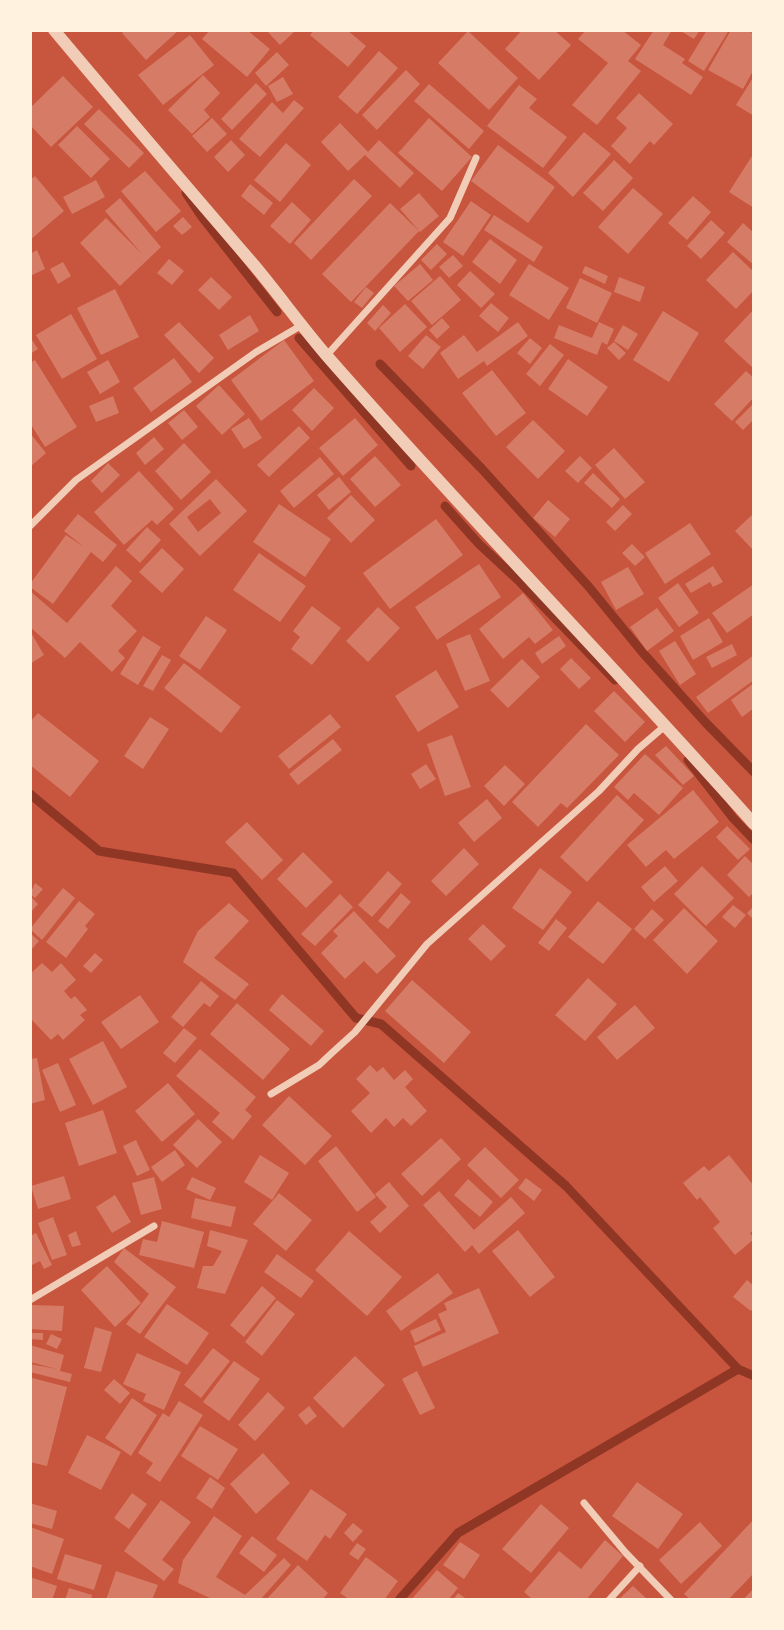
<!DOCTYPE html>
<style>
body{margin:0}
#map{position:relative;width:784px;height:1630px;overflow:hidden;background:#c8553d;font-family:Rubik,sans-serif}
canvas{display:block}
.frame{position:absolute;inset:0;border:32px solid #fff3e0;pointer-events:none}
</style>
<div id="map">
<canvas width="784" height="1630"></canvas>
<div class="frame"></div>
</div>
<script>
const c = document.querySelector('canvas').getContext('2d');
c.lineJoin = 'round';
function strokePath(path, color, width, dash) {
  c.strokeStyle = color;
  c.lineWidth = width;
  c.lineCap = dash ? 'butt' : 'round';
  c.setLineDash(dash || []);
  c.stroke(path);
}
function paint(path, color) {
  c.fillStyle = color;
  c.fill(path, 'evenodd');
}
strokePath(new Path2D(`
 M 186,193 L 202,217 L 277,312
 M 299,338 L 411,466
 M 380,364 L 482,469 L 589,587 L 643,653 L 706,723 L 754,772
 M 445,506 L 479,544 L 520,582 L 615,680
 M 688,760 L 733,818 L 754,840
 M 30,794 L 99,851 L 233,873 L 356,1018 L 381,1024 L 566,1186 L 738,1369 L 754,1376
 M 399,1600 L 458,1533 L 738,1369`), '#8f3625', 9);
paint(new Path2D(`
 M 126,30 L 179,30 L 146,60 L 122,33 Z
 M 210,30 L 247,30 L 270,49 L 247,77 L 202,39 Z
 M 266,30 L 296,30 L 280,45 Z
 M 314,30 L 347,30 L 366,46 L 348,67 L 310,35 Z
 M 522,30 L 554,30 L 571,45 L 539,80 L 505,49 Z
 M 586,30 L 622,30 L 641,45 L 628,61 L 641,71 L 597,125 L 572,105 L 608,63 L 578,39 Z
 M 654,30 L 672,30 L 663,45 L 685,59 L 682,63 L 703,77 L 691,95 L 635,59 Z
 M 679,30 L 700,30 L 694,39 Z
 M 707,30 L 729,30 L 704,71 L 688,61 Z
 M 731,30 L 747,30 L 754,34 L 754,69 L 743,89 L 708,70 Z
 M 468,31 L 518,78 L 489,110 L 438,63 Z
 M 190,35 L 214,65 L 163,105 L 138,75 Z
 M 379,51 L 398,68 L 357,114 L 338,97 Z
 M 277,52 L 289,65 L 266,86 L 255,73 Z
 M 406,70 L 420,84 L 377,130 L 362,115 Z
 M 203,75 L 220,93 L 204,110 L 210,117 L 192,134 L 168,110 Z
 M 63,76 L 93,107 L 51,147 L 30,125 L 30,108 Z
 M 754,76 L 754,116 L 736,105 Z
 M 283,77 L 293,94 L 277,102 L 268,86 Z
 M 256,83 L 267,94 L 232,130 L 221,119 Z
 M 429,84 L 484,131 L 469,149 L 414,101 Z
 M 519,85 L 537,99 L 529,108 L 567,137 L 543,168 L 487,126 Z
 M 639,93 L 673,124 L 654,145 L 650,141 L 630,164 L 611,146 L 627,128 L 616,118 Z
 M 294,100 L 304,108 L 260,157 L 239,139 L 272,102 L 283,113 Z
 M 99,109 L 144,153 L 129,168 L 84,124 Z
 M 212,118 L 227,134 L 207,152 L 192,136 Z
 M 429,118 L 472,157 L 442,191 L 398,153 Z
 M 340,123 L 368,152 L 379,140 L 414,173 L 400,188 L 365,155 L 348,171 L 321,142 Z
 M 77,126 L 110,159 L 91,178 L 58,145 Z
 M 584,132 L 611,154 L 573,197 L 548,173 Z
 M 231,140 L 245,155 L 228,172 L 214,157 Z
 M 286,143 L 311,165 L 280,202 L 254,180 Z
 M 498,145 L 555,187 L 528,223 L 471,181 Z
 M 752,156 L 754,157 L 754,208 L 729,192 Z
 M 614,160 L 633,178 L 603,211 L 583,193 Z
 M 145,171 L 181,211 L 156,232 L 121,191 Z
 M 35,176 L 64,211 L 30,240 L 30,180 Z
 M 354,179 L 372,196 L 311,260 L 294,243 Z
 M 96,180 L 105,197 L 72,214 L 63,197 Z
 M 250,184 L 273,203 L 264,215 L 241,196 Z
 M 633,188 L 663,214 L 628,254 L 598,227 Z
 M 419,193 L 439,216 L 420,232 L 400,209 Z
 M 693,196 L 711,212 L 687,240 L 668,223 Z
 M 120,198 L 161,247 L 120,286 L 80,243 L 106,218 L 142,254 L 105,211 Z
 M 471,201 L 491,215 L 463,256 L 443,242 Z
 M 292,202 L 311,220 L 290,244 L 270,226 Z
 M 390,203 L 419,231 L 351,302 L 322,274 Z
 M 494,215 L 543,247 L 534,262 L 484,230 Z
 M 183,217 L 192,227 L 182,235 L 173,226 Z
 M 711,220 L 725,233 L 701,259 L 687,246 Z
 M 743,223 L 754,233 L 754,265 L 727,242 Z
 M 490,239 L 517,260 L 500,284 L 472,262 Z
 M 437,244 L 447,254 L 431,270 L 421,260 Z
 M 37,250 L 45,269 L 30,276 L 30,254 Z
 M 733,252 L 754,272 L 754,290 L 736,309 L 706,280 Z
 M 453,255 L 463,266 L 449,278 L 439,267 Z
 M 169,259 L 184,271 L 172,285 L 157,273 Z
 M 63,262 L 71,276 L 58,284 L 50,269 Z
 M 420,264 L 433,280 L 408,301 L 394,286 Z
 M 529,264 L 569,288 L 549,320 L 509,295 Z
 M 585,266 L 608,276 L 605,284 L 582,273 Z
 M 470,271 L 495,294 L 481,308 L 457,285 Z
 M 440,276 L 461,300 L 432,325 L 411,301 Z
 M 211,277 L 232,297 L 219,310 L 198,290 Z
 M 619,277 L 645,287 L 640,302 L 614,292 Z
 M 580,278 L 612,293 L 597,323 L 566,308 Z
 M 366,287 L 374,293 L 362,308 L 354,302 Z
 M 115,289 L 139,337 L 101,355 L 77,308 Z
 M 491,303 L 509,318 L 498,332 L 479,316 Z
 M 405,304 L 427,327 L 400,352 L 379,328 Z
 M 383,305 L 391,313 L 375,331 L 367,323 Z
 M 754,309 L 754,369 L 724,341 Z
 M 663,311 L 699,333 L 669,382 L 633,360 Z
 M 71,314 L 97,359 L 62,379 L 36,335 Z
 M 250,315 L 259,331 L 228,350 L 219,335 Z
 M 442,318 L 450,327 L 437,339 L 429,330 Z
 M 179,322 L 214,358 L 199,373 L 164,335 Z
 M 518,322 L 528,336 L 487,366 L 484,361 L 458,379 L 440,353 L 464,335 L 477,352 Z
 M 599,322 L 614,329 L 607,345 L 602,342 L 597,355 L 554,338 L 559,325 L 592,338 Z
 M 623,325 L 638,334 L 628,350 L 614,341 Z
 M 426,335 L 441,347 L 423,369 L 408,356 Z
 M 30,337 L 38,349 L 30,354 Z
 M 530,338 L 542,348 L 530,364 L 517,353 Z
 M 284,340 L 314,381 L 261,421 L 231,380 Z
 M 614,342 L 626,353 L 619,360 L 607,348 Z
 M 550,344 L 564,355 L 540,386 L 526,374 Z
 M 174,358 L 192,382 L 151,412 L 133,388 Z
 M 568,359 L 608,387 L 587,416 L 548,389 Z
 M 35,360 L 77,427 L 45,447 L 30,423 L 30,363 Z
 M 108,360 L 120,382 L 100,394 L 87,372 Z
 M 492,370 L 526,413 L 496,436 L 462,393 Z
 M 746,371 L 754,378 L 754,397 L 732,421 L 714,404 Z
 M 219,385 L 245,414 L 222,435 L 196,406 Z
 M 314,388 L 334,408 L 312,431 L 292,410 Z
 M 113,396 L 119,413 L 96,422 L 89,406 Z
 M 754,403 L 754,419 L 743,430 L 735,422 Z
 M 184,410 L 198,427 L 182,440 L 168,423 Z
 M 249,418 L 262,438 L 244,449 L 231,429 Z
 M 355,418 L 378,445 L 343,476 L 319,448 Z
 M 533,420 L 565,451 L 538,479 L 506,447 Z
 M 299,426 L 310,438 L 269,477 L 257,465 Z
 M 30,433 L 46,453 L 30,467 Z
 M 154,437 L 164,449 L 145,465 L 136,453 Z
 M 184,443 L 211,472 L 181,500 L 155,471 Z
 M 614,448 L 645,482 L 625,499 L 595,465 Z
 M 375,456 L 401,485 L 375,507 L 350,479 Z
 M 580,456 L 592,468 L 578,483 L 565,471 Z
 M 320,457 L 334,474 L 294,508 L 280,491 Z
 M 108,463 L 120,475 L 102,493 L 91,481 Z
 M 139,471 L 174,509 L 157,525 L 152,520 L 124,545 L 94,512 Z
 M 593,473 L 620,499 L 612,508 L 584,483 Z
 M 339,477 L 351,492 L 329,510 L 317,495 Z
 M 216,479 L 247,511 L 200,556 L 169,524 ZM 210,499 L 221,513 L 198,532 L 187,517 Z
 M 351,495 L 375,520 L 351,543 L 327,518 Z
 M 548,500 L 570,519 L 555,537 L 533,518 Z
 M 279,504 L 331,539 L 305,577 L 253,542 Z
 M 623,505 L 632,514 L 615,531 L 606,522 Z
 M 754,513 L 754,551 L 735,531 Z
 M 78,514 L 117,545 L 103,562 L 91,552 L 53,604 L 30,587 L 30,584 L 66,535 L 84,547 L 64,531 Z
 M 436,519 L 463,555 L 390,609 L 363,573 Z
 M 690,523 L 711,554 L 665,584 L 645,553 Z
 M 147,527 L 161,540 L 140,563 L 126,550 Z
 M 632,544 L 645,557 L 635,566 L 622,553 Z
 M 162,548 L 184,569 L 162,593 L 139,572 Z
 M 259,553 L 306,586 L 280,622 L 233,590 Z
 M 479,564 L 501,597 L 437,640 L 415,607 Z
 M 116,566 L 132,581 L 111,606 L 137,631 L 118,651 L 125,658 L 112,672 L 80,642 L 65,658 L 30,627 L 30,591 L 67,623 Z
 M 713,566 L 723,582 L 713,587 L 710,582 L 691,593 L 685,584 Z
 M 628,567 L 644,594 L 616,610 L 601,582 Z
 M 678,583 L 699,613 L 679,627 L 658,598 Z
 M 754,584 L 754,614 L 727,633 L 712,613 Z
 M 523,593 L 553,630 L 535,644 L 529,637 L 503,659 L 479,629 Z
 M 312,606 L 341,628 L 312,665 L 291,649 L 300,637 L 293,631 Z
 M 378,607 L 400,628 L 368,662 L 346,641 Z
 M 657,608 L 674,631 L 647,651 L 630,627 Z
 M 206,616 L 227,630 L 200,670 L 179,656 Z
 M 709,618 L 723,642 L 693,660 L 680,636 Z
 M 30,631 L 44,655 L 30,664 Z
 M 470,634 L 490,681 L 465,691 L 446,644 Z
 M 143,636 L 161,647 L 138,685 L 120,674 Z
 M 559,636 L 566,646 L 542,664 L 535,653 Z
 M 675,641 L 696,674 L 680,685 L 659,651 Z
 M 732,644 L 737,655 L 712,668 L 706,657 Z
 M 162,655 L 171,660 L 153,691 L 143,686 Z
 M 754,655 L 754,680 L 708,713 L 696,697 Z
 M 571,658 L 591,678 L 579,689 L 560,669 Z
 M 522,659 L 540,677 L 508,708 L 490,690 Z
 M 184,663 L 241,707 L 221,733 L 164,688 Z
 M 436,670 L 459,707 L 418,732 L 395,696 Z
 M 754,683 L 754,708 L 742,717 L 731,700 Z
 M 614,691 L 645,722 L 625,742 L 594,711 Z
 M 38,713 L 99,761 L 70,797 L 30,765 L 30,722 Z
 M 330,714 L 341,727 L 289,769 L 278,756 Z
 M 150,717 L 169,729 L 143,769 L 124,756 Z
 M 586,724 L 619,755 L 567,808 L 561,803 L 538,827 L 512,802 Z
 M 452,735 L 471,787 L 445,796 L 427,744 Z
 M 333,739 L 342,750 L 298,785 L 289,774 Z
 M 666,746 L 694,776 L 683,785 L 655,755 Z
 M 645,754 L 683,788 L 659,815 L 634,793 L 628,800 L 614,787 Z
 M 426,764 L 436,779 L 420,789 L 411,774 Z
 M 505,765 L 525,784 L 504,806 L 484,786 Z
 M 693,790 L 719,822 L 674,859 L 666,850 L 646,867 L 627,845 Z
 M 617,795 L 644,820 L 587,882 L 560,857 Z
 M 487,799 L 502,818 L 474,842 L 458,823 Z
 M 247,822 L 283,860 L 262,880 L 225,842 Z
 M 727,826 L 750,849 L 738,860 L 716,837 Z
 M 464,848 L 479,864 L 446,896 L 431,881 Z
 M 303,852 L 333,882 L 306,908 L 277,879 Z
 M 745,856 L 754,865 L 754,892 L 749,897 L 727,875 Z
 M 665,866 L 678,881 L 654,902 L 641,887 Z
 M 702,866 L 734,898 L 706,926 L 674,894 Z
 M 540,868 L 572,892 L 543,930 L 512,908 Z
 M 388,871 L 402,884 L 372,917 L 358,905 Z
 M 35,883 L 43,889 L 35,898 L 30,894 Z
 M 63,888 L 75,898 L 42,940 L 30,929 Z
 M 401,893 L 411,902 L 388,929 L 378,921 Z
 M 340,894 L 353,907 L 315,946 L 301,934 Z
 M 30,896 L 38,904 L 30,913 Z
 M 79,901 L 95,914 L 85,926 L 88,929 L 66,958 L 46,942 Z
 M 598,901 L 632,929 L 603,964 L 568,937 Z
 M 229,903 L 249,921 L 214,958 L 249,984 L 235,1000 L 183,962 L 198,931 Z
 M 733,905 L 746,915 L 735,928 L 722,917 Z
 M 754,906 L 754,920 L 747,913 Z
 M 684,908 L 718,941 L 687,974 L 653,940 Z
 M 652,909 L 664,920 L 645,939 L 634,929 Z
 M 354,911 L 396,956 L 377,974 L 364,961 L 345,979 L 321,953 L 338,936 L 333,931 Z
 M 556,919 L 567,928 L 549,951 L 538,943 Z
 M 483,924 L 506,946 L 491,961 L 468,939 Z
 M 30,933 L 39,941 L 30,951 Z
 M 95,953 L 103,960 L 91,973 L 83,966 Z
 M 42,963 L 52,972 L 61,963 L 76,980 L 64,991 L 71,999 L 75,996 L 87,1010 L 80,1015 L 85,1020 L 63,1040 L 58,1034 L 51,1040 L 30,1018 L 30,974 Z
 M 588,978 L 617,1004 L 585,1041 L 555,1015 Z
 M 412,980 L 471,1032 L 444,1063 L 385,1011 Z
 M 201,981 L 219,996 L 210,1007 L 204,1003 L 183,1027 L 171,1017 Z
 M 282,994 L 324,1031 L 311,1046 L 269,1010 Z
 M 140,995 L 159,1022 L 121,1049 L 101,1022 Z
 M 237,1003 L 290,1049 L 263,1080 L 210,1034 Z
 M 635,1005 L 655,1028 L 617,1060 L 597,1037 Z
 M 184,1028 L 197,1038 L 175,1063 L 163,1053 Z
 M 103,1041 L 127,1087 L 93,1105 L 69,1059 Z
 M 200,1049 L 256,1097 L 245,1110 L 252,1116 L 233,1140 L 212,1122 L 220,1113 L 176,1076 Z
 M 37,1058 L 45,1100 L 30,1104 L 30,1059 Z
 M 58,1063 L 76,1105 L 60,1112 L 42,1070 Z
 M 370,1065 L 377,1072 L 383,1067 L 394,1080 L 405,1070 L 413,1079 L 405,1087 L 427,1111 L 411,1126 L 403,1118 L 394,1127 L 386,1118 L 371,1133 L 351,1111 L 370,1093 L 356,1079 Z
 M 168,1083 L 195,1114 L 162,1142 L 135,1111 Z
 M 289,1096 L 332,1136 L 305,1165 L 262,1125 Z
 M 103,1110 L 117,1153 L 79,1166 L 65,1123 Z
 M 198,1119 L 222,1142 L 197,1168 L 173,1145 Z
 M 441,1138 L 461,1159 L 422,1196 L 401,1174 Z
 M 136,1140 L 150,1170 L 137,1176 L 123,1146 Z
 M 336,1146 L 376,1197 L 357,1212 L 318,1161 Z
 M 485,1147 L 519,1180 L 501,1198 L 467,1165 Z
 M 175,1150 L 185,1165 L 162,1182 L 151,1167 Z
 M 260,1155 L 289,1173 L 272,1200 L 244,1182 Z
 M 729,1155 L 754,1186 L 754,1230 L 750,1233 L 754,1239 L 735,1255 L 713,1228 L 720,1222 L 700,1197 L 697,1200 L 683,1183 L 704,1166 L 709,1171 Z
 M 64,1176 L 71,1199 L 38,1209 L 31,1186 Z
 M 154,1177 L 162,1209 L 141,1215 L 132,1183 Z
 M 192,1177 L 216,1188 L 210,1200 L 186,1189 Z
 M 526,1178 L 542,1190 L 534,1201 L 518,1188 Z
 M 468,1179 L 493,1202 L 480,1217 L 454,1195 Z
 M 389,1182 L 409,1206 L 380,1233 L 370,1222 L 387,1207 L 375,1194 Z
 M 439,1191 L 474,1230 L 511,1197 L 525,1213 L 479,1254 L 472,1245 L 465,1252 L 423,1205 Z
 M 279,1193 L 312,1220 L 286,1251 L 253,1224 Z
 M 115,1195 L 131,1222 L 112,1233 L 96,1207 Z
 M 195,1198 L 236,1207 L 231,1227 L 191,1218 Z
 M 53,1217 L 67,1255 L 52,1260 L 38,1223 Z
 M 162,1221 L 204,1232 L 194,1268 L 139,1255 L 143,1239 L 157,1242 Z
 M 210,1230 L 248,1240 L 225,1294 L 197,1288 L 203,1266 L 213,1266 L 222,1251 L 207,1246 Z
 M 518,1230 L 555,1277 L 530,1297 L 492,1251 Z
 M 76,1231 L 81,1245 L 72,1247 L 68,1235 Z
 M 349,1231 L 402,1277 L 367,1316 L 315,1270 Z
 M 36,1233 L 52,1265 L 44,1269 L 40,1261 L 30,1266 L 30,1236 Z
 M 124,1248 L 176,1287 L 140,1334 L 126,1324 L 149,1294 L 114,1262 Z
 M 277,1254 L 314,1281 L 301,1298 L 264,1272 Z
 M 107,1266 L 141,1303 L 115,1327 L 81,1290 Z
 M 438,1273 L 453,1293 L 401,1331 L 386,1311 Z
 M 747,1280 L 754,1286 L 754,1307 L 751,1311 L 733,1297 Z
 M 262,1286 L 276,1298 L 244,1337 L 230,1325 Z
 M 479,1288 L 499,1333 L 423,1367 L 414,1346 L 446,1332 L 438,1314 L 447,1310 L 444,1303 Z
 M 277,1300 L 295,1314 L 262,1356 L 245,1342 Z
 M 167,1304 L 209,1333 L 187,1365 L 144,1337 Z
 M 31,1305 L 64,1306 L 62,1331 L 30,1329 Z
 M 436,1319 L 441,1330 L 415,1343 L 410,1331 Z
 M 95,1327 L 112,1332 L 101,1372 L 84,1368 Z
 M 30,1333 L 43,1333 L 43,1340 L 30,1339 Z
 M 51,1334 L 62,1339 L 57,1349 L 46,1344 Z
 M 30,1345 L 64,1355 L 60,1371 L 72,1374 L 70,1382 L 30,1372 L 30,1364 L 57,1369 L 30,1362 Z
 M 213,1348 L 230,1361 L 201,1398 L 184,1385 Z
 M 137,1353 L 181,1372 L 164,1410 L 143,1401 L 146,1394 L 123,1384 Z
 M 355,1356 L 385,1385 L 343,1428 L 313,1398 Z
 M 234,1361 L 260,1379 L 229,1421 L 203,1402 Z
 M 417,1371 L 435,1408 L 420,1415 L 402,1379 Z
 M 32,1378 L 67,1387 L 47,1466 L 30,1462 L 30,1386 Z
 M 114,1379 L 130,1393 L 120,1404 L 104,1390 Z
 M 268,1392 L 285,1408 L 255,1441 L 238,1425 Z
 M 132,1398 L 157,1415 L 131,1456 L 105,1438 Z
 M 179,1401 L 203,1415 L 160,1482 L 146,1473 L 153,1463 L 138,1453 L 163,1413 L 169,1417 Z
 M 309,1406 L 317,1416 L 306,1425 L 298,1415 Z
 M 200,1426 L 238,1449 L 218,1480 L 181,1456 Z
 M 87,1435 L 121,1452 L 101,1490 L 68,1473 Z
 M 263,1453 L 290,1483 L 256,1514 L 230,1484 Z
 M 210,1477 L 225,1488 L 212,1509 L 196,1498 Z
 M 637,1482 L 683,1514 L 658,1549 L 612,1516 Z
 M 311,1489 L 347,1514 L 330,1539 L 325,1535 L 307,1561 L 276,1539 Z
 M 132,1493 L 147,1504 L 129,1529 L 114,1518 Z
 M 161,1500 L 191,1522 L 162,1560 L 174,1569 L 164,1581 L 124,1551 Z
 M 30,1503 L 57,1511 L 52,1529 L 30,1523 Z
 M 541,1504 L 569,1528 L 531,1573 L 502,1549 Z
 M 214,1516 L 242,1536 L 216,1577 L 245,1595 L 284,1558 L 291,1565 L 260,1600 L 214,1600 L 178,1583 L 183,1560 Z
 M 754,1519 L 754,1573 L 728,1600 L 691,1600 L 684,1594 Z
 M 700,1522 L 722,1546 L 681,1584 L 659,1560 Z
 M 353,1523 L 363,1531 L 353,1542 L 344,1533 Z
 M 30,1527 L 64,1539 L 52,1574 L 30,1566 Z
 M 252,1536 L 277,1555 L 264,1572 L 239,1553 Z
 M 605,1540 L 623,1556 L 586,1600 L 533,1600 L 524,1592 L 559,1551 L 581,1569 Z
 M 460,1542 L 480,1555 L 464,1579 L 443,1565 Z
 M 357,1543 L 366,1549 L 358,1560 L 349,1554 Z
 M 65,1554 L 102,1565 L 94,1590 L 57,1579 Z
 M 366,1557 L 398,1581 L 384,1600 L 350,1600 L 340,1593 Z
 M 298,1565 L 328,1593 L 322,1600 L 266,1600 Z
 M 437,1570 L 458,1588 L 448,1600 L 411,1600 Z
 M 116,1571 L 158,1585 L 152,1600 L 106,1600 Z
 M 30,1577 L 57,1586 L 52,1600 L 30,1600 Z
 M 633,1586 L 648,1600 L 618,1600 Z
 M 69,1588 L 92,1595 L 91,1600 L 65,1600 Z
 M 754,1588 L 754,1600 L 743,1600 Z
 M 458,1593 L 468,1600 L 453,1600 Z`), '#d67c66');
strokePath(new Path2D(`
 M 327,355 L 450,218 L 476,158
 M 30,526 L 76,480 L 256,352 L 302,325
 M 271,1094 L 319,1065 L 334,1051 L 355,1032 L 427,944 L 599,791 L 638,749 L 666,725
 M 30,1300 L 154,1226
 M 584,1503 L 625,1552 L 671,1600
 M 609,1600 L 640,1566`), '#f1ccb7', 7);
strokePath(new Path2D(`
 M 54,30 C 120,109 187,187 254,265 C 279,295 302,327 327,356 C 466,515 614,666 754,824`), '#f1ccb7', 12);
</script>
